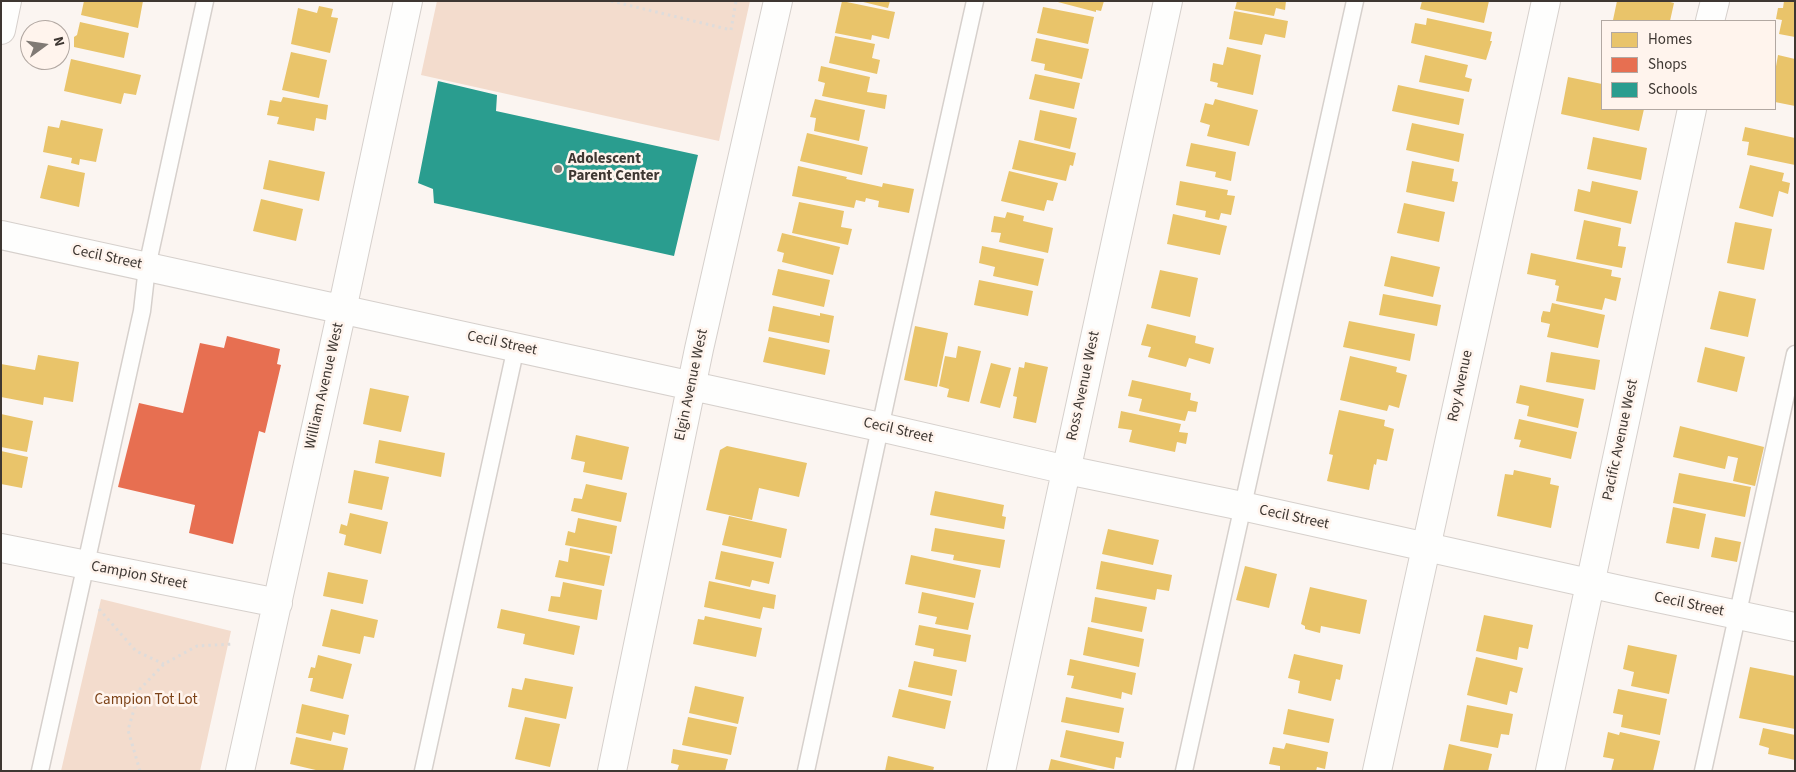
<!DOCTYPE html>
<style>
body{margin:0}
#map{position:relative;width:1796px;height:772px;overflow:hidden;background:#fbf5f1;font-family:"Source Sans 3",sans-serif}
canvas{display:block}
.frame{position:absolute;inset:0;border:2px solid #3e3732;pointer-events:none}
.legend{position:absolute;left:1601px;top:20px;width:175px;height:90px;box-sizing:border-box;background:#fff4ed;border:1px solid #b2a8a2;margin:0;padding:6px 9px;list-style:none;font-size:15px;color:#3e3732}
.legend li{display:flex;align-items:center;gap:10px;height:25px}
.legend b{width:25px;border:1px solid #b2a8a2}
.north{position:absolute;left:20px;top:20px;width:50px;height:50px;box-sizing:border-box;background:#fff4ed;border:1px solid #b2a8a2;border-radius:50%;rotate:76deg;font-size:14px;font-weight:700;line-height:20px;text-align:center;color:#3e3732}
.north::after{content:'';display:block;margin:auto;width:18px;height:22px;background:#807a75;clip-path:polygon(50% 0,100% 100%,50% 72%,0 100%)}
</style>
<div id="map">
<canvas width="1796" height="772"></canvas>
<div class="frame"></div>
<ul class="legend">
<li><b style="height:14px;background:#e9c46a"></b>Homes</li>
<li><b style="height:14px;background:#e76f51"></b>Shops</li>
<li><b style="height:14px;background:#2a9d8f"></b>Schools</li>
</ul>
<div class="north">N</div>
</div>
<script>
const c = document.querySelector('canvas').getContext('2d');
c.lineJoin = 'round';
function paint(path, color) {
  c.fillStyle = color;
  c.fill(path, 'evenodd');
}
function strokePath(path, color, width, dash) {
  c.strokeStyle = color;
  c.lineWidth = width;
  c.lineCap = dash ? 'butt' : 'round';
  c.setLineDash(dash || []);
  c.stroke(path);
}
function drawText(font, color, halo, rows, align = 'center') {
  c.font = font + ' "Source Sans 3",sans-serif';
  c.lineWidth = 5;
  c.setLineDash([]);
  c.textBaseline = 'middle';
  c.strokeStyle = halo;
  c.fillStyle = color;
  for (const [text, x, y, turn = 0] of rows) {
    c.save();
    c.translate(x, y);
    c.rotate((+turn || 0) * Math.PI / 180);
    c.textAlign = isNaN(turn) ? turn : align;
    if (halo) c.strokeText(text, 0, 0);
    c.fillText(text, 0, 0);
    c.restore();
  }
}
paint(new Path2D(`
 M 437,1 L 750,1 L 719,141 L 421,75 Z
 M 101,599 L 231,631 L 200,771 L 61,771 Z`), '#f3dccd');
paint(new Path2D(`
 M 84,1 L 143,1 L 138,28 L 81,15 Z
 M 842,1 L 895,12 L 889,39 L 872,35 L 871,40 L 835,33 Z
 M 859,1 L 890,1 L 888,8 Z
 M 1054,1 L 1104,1 L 1101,11 L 1096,10 L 1096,12 Z
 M 1237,1 L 1286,1 L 1285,10 L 1276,8 L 1274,16 L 1235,9 Z
 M 1422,1 L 1489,1 L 1484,23 L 1420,9 Z
 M 1617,1 L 1666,1 L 1674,3 L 1670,21 L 1621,21 L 1613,20 Z
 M 1784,1 L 1795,1 L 1795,37 L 1779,34 L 1782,20 L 1776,19 L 1778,8 L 1783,8 Z
 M 319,6 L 333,9 L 331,17 L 338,18 L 330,53 L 291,44 L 298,8 L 317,13 Z
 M 1043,7 L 1094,17 L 1088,44 L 1037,33 Z
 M 1234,11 L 1288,21 L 1285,38 L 1265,34 L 1262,45 L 1229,39 Z
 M 1427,18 L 1492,32 L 1490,41 L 1492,41 L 1486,60 L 1411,43 L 1415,23 L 1426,25 Z
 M 80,22 L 129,33 L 124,58 L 74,47 L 74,37 L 77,35 Z
 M 835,36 L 875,44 L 872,58 L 880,60 L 877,74 L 829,63 Z
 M 1036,38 L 1089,49 L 1082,79 L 1044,70 L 1045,64 L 1031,61 Z
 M 1227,47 L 1261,55 L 1253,95 L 1217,87 L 1218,83 L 1210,81 L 1213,63 L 1223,65 Z
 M 291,52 L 327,60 L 319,98 L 282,90 Z
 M 1425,55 L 1468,65 L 1465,77 L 1472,79 L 1469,92 L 1419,82 Z
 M 1778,55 L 1795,59 L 1795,106 L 1775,102 L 1775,72 Z
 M 71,59 L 141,75 L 136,95 L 124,93 L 121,104 L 64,91 Z
 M 821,66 L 870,77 L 867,92 L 887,95 L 885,109 L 822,96 L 825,83 L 818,81 Z
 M 1035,74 L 1080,83 L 1074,109 L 1029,99 Z
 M 1568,77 L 1602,84 L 1602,109 L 1644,109 L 1639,131 L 1561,114 Z
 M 1398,85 L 1464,99 L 1459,125 L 1392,111 Z
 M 283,97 L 328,105 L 326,120 L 316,118 L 314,131 L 277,124 L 279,117 L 267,115 L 270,100 L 281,102 Z
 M 815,99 L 865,110 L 859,141 L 814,131 L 816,118 L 810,117 Z
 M 1215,99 L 1258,110 L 1249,146 L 1207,136 L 1210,125 L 1200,122 L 1205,103 L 1213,105 Z
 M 1040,110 L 1077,118 L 1070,149 L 1034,140 Z
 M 61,120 L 103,129 L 96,162 L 80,159 L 79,165 L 71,163 L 72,158 L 43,152 L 48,126 L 59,128 Z
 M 1412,123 L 1464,134 L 1459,162 L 1406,150 Z
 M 1745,127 L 1795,138 L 1795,165 L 1747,155 L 1749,142 L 1742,141 Z
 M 807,133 L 868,147 L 862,175 L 800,161 Z
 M 1593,137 L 1647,148 L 1641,180 L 1587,169 Z
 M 1019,140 L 1076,153 L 1073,166 L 1070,165 L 1066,181 L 1012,169 Z
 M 1191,143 L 1236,152 L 1231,181 L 1215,177 L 1216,172 L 1186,166 Z
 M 269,160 L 325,172 L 319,201 L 263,189 Z
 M 1412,161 L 1454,169 L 1452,181 L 1458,182 L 1454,202 L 1406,192 Z
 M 48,165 L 85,173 L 79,207 L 40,198 Z
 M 1750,165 L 1784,173 L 1782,181 L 1790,183 L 1788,194 L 1779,191 L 1773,217 L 1739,208 Z
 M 798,166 L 847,177 L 846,179 L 882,187 L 883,183 L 914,189 L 909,213 L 878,207 L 879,201 L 866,198 L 865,202 L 856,200 L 854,208 L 792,196 Z
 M 1009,171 L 1058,183 L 1053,201 L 1047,200 L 1044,211 L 1001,201 Z
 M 1180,181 L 1228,190 L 1227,195 L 1235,196 L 1231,215 L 1221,213 L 1219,220 L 1205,217 L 1206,211 L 1176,205 Z
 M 1592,181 L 1638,191 L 1631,224 L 1574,211 L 1578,189 L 1590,192 Z
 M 261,199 L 303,209 L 296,241 L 253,231 Z
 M 799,202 L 844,211 L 841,227 L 852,229 L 848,245 L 792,233 Z
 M 1404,203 L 1445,212 L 1439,242 L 1397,233 Z
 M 1007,212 L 1024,216 L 1023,221 L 1053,228 L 1048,253 L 999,242 L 1001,233 L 991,232 L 994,216 L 1005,218 Z
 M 1173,214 L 1227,226 L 1220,255 L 1167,244 Z
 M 1584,220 L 1621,228 L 1618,246 L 1626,247 L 1622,268 L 1576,259 Z
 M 1735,222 L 1772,229 L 1764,270 L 1727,263 Z
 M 782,233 L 840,247 L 833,275 L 782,262 L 784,253 L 777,251 Z
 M 982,246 L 1044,259 L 1038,286 L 993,276 L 995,267 L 979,263 Z
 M 1531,253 L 1612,270 L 1611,276 L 1621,278 L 1616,301 L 1605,298 L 1602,310 L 1556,301 L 1559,286 L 1555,285 L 1556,280 L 1527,274 Z
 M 1391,256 L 1440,267 L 1433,297 L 1384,286 Z
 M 778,269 L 830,280 L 824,307 L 772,295 Z
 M 1160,270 L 1198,278 L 1190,317 L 1151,308 Z
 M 979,280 L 1033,291 L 1028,316 L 974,305 Z
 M 1719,291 L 1756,299 L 1748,337 L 1710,329 Z
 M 1383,294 L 1441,305 L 1437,326 L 1379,315 Z
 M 1552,303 L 1605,315 L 1598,348 L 1547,337 L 1550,324 L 1541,322 L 1541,318 L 1543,311 L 1550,312 Z
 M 773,306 L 820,316 L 820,313 L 834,316 L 829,343 L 768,331 Z
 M 1349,321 L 1415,334 L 1410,361 L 1343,347 Z
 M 1147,324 L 1196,336 L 1195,343 L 1214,348 L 1210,364 L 1189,358 L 1186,367 L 1148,357 L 1151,347 L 1141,345 Z
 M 915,326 L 948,333 L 937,387 L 904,380 Z
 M 769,337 L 830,350 L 825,375 L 763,362 Z
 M 958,346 L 981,351 L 969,402 L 947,397 L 949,389 L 939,386 L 945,356 L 956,358 Z
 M 1705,347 L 1745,357 L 1737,392 L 1697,382 Z
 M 1551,352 L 1600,360 L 1595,390 L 1546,382 Z
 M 38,355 L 79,362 L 73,402 L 44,397 L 43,405 L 1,397 L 1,364 L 35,370 Z
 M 1350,356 L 1397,367 L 1396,372 L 1407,375 L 1399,408 L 1389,405 L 1387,411 L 1340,400 Z
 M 1025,362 L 1048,367 L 1036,423 L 1013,418 L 1017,397 L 1013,396 L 1019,367 L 1024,368 Z
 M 991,363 L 1011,368 L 1000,408 L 980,403 Z
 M 1132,380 L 1191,393 L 1190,400 L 1198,402 L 1196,412 L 1188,411 L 1185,421 L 1139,411 L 1142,399 L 1128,396 Z
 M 1520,385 L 1584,399 L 1578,428 L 1527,416 L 1529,406 L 1516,403 Z
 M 370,388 L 409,396 L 401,432 L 363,424 Z
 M 1339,410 L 1385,420 L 1384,426 L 1394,429 L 1387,461 L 1377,459 L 1376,465 L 1374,464 L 1369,490 L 1327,481 L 1333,455 L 1329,454 Z
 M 1121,411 L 1181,424 L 1179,432 L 1188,433 L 1186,444 L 1177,442 L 1175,452 L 1129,442 L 1132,430 L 1118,428 Z
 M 1,414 L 33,421 L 27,452 L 1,447 Z
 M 1519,419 L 1577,432 L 1571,459 L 1519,447 L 1521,440 L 1514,439 Z
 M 1680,426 L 1764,447 L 1755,486 L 1733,481 L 1738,458 L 1728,456 L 1725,469 L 1673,457 Z
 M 576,435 L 629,447 L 622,480 L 583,472 L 585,462 L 571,459 Z
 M 379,440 L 445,453 L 441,477 L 375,463 Z
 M 727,446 L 807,463 L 799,497 L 759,488 L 752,520 L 706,510 L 720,450 Z
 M 1,451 L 28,457 L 22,488 L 1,484 Z
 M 354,470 L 389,477 L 382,510 L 348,503 Z
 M 1514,470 L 1551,478 L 1550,484 L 1559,486 L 1551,528 L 1497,516 L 1505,474 L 1513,475 Z
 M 1679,473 L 1751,487 L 1745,517 L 1673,503 Z
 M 586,484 L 627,493 L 621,522 L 571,511 L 574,498 L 582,499 Z
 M 935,491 L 1004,505 L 1002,516 L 1006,517 L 1004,529 L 930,515 Z
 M 1673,507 L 1706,514 L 1699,549 L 1666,543 Z
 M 350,513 L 388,522 L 381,554 L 344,545 L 346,535 L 339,533 L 341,524 L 347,526 Z
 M 729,516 L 787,529 L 781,558 L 722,545 Z
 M 578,518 L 617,526 L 612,554 L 565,545 L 568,531 L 575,533 Z
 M 935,528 L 1005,540 L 1000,568 L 953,560 L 954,555 L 931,551 Z
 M 1108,529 L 1159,540 L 1153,565 L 1102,554 Z
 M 1715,537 L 1741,542 L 1737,562 L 1711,557 Z
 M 570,548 L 610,556 L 604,586 L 555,577 L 559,560 L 568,562 Z
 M 721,551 L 774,562 L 769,584 L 752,580 L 750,587 L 715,579 Z
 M 911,555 L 981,570 L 975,598 L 905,584 Z
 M 1101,561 L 1172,575 L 1169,591 L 1157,589 L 1155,600 L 1096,589 Z
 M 1245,566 L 1277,574 L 1269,608 L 1236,600 Z
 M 328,572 L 368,580 L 363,604 L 323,596 Z
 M 709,581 L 776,595 L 774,609 L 763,607 L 760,619 L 704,607 Z
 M 563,582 L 602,590 L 597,620 L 548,611 L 551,596 L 560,597 Z
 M 1310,587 L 1367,600 L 1360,634 L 1321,626 L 1320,633 L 1305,629 L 1305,626 L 1301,624 Z
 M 922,592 L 974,603 L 968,630 L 935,624 L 937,617 L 918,613 Z
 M 1095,597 L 1147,607 L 1142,632 L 1091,622 Z
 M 331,609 L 378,620 L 374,638 L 364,636 L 360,654 L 322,646 Z
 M 501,609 L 580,626 L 574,655 L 523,644 L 525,634 L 497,628 Z
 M 1484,615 L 1533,625 L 1528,649 L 1519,647 L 1517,660 L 1476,651 Z
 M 705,616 L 762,628 L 756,657 L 693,644 L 698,619 L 704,620 Z
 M 919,625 L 971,635 L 966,662 L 933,656 L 934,649 L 915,645 Z
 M 1088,627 L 1144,639 L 1139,667 L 1083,655 Z
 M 1628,645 L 1677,655 L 1669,694 L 1631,686 L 1634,672 L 1623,669 Z
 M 1294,654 L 1343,665 L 1340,680 L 1336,679 L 1331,701 L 1298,693 L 1300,681 L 1288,678 Z
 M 318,655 L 352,664 L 343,699 L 310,691 L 313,678 L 308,678 L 311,667 L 315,668 Z
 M 1476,657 L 1523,668 L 1517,693 L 1510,691 L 1507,705 L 1467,695 Z
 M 1070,659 L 1136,673 L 1132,695 L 1122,692 L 1121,699 L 1071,688 L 1074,676 L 1067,675 Z
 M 914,661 L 957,670 L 952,696 L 908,687 Z
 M 1750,667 L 1795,676 L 1795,729 L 1739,718 Z
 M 525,678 L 573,687 L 566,719 L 508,707 L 512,688 L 522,690 Z
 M 695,686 L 744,697 L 738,724 L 689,713 Z
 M 899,689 L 951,701 L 945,729 L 892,717 Z
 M 1618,689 L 1667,699 L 1660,735 L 1621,727 L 1623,715 L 1613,713 Z
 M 1066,697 L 1124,708 L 1119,733 L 1061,722 Z
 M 302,704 L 349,715 L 345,735 L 333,732 L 331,741 L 296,733 Z
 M 1467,705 L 1513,714 L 1509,735 L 1501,734 L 1498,748 L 1460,741 Z
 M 1288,709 L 1334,719 L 1329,743 L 1283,734 Z
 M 525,717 L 560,724 L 550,767 L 515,759 Z
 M 688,717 L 737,727 L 731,755 L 682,745 Z
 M 1763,728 L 1795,735 L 1795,760 L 1768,754 L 1769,748 L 1759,745 Z
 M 1066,730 L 1124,742 L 1121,758 L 1116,757 L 1114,769 L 1060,757 Z
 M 1608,732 L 1619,735 L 1620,732 L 1660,741 L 1653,771 L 1611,771 L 1614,759 L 1603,757 Z
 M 296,737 L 348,748 L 343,771 L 320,771 L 290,764 Z
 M 1286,743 L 1328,752 L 1325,769 L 1317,767 L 1316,771 L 1280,771 L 1280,766 L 1269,764 L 1273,747 L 1284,749 Z
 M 1449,744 L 1492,754 L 1488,771 L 1443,771 Z
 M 673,749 L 728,759 L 725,771 L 677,771 L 679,765 L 671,763 Z
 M 888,756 L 934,767 L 933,771 L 885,771 Z
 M 1051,759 L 1098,770 L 1098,771 L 1048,771 Z`), '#e9c46a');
paint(new Path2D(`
 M 227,336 L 280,349 L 277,364 L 281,365 L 265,433 L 259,431 L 233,544 L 189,533 L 195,505 L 118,487 L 139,403 L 183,413 L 200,343 L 224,348 Z`), '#e76f51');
paint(new Path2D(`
 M 438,81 L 497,95 L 496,111 L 698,155 L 674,256 L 434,203 L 433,189 L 418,183 Z`), '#2a9d8f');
const service = new Path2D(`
 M 40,771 L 142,311 L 147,267 L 205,1
 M 423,771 L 516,347
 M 806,771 L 888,391 L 975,1
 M 1184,771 L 1355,1
 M 1703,771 L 1795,354`);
const minor = new Path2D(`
 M 1710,21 L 1715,1
 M 1,30 L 7,1
 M 1,235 L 880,427 L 1067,470 L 1242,506 L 1620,590 L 1795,627
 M 1,548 L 278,603
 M 240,771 L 342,310 L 408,1
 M 612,771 L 699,349 L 778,1
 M 1001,771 L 1168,1
 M 1377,771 L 1546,1
 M 1550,771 L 1692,109`);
strokePath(service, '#d6d0cc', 19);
strokePath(minor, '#d6d0cc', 30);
strokePath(new Path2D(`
 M 611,1 L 731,30 L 736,1
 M 99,609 L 136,651 L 164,664
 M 140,771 L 128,730 L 140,689 L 164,664 L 197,646 L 233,644`), '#dedcdb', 3, [2.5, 4]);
strokePath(service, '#fefefd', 16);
strokePath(minor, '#fefefd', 28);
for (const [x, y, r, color] of [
 [558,169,5,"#807a75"]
]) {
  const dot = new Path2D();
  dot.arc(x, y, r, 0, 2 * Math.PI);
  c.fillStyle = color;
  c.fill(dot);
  strokePath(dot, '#fff4ed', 2);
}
drawText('bold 15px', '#3e3732', '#fff4ed', [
 ["Adolescent",568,160],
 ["Parent Center",568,177]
], 'left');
drawText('15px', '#3e3732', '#fff4ed', [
 ["Cecil Street",107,258,12],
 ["Cecil Street",502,344,12],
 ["Elgin Avenue West",692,385,-78],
 ["William Avenue West",325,386,-77],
 ["Ross Avenue West",1084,386,-78],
 ["Roy Avenue",1461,386,-78],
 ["Cecil Street",898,431,13],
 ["Pacific Avenue West",1621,440,-78],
 ["Cecil Street",1294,518,12],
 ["Campion Street",139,576,11],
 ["Cecil Street",1689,605,12]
]);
drawText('15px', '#7c4217', '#fff4ed', [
 ["Campion Tot Lot",146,701]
]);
</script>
